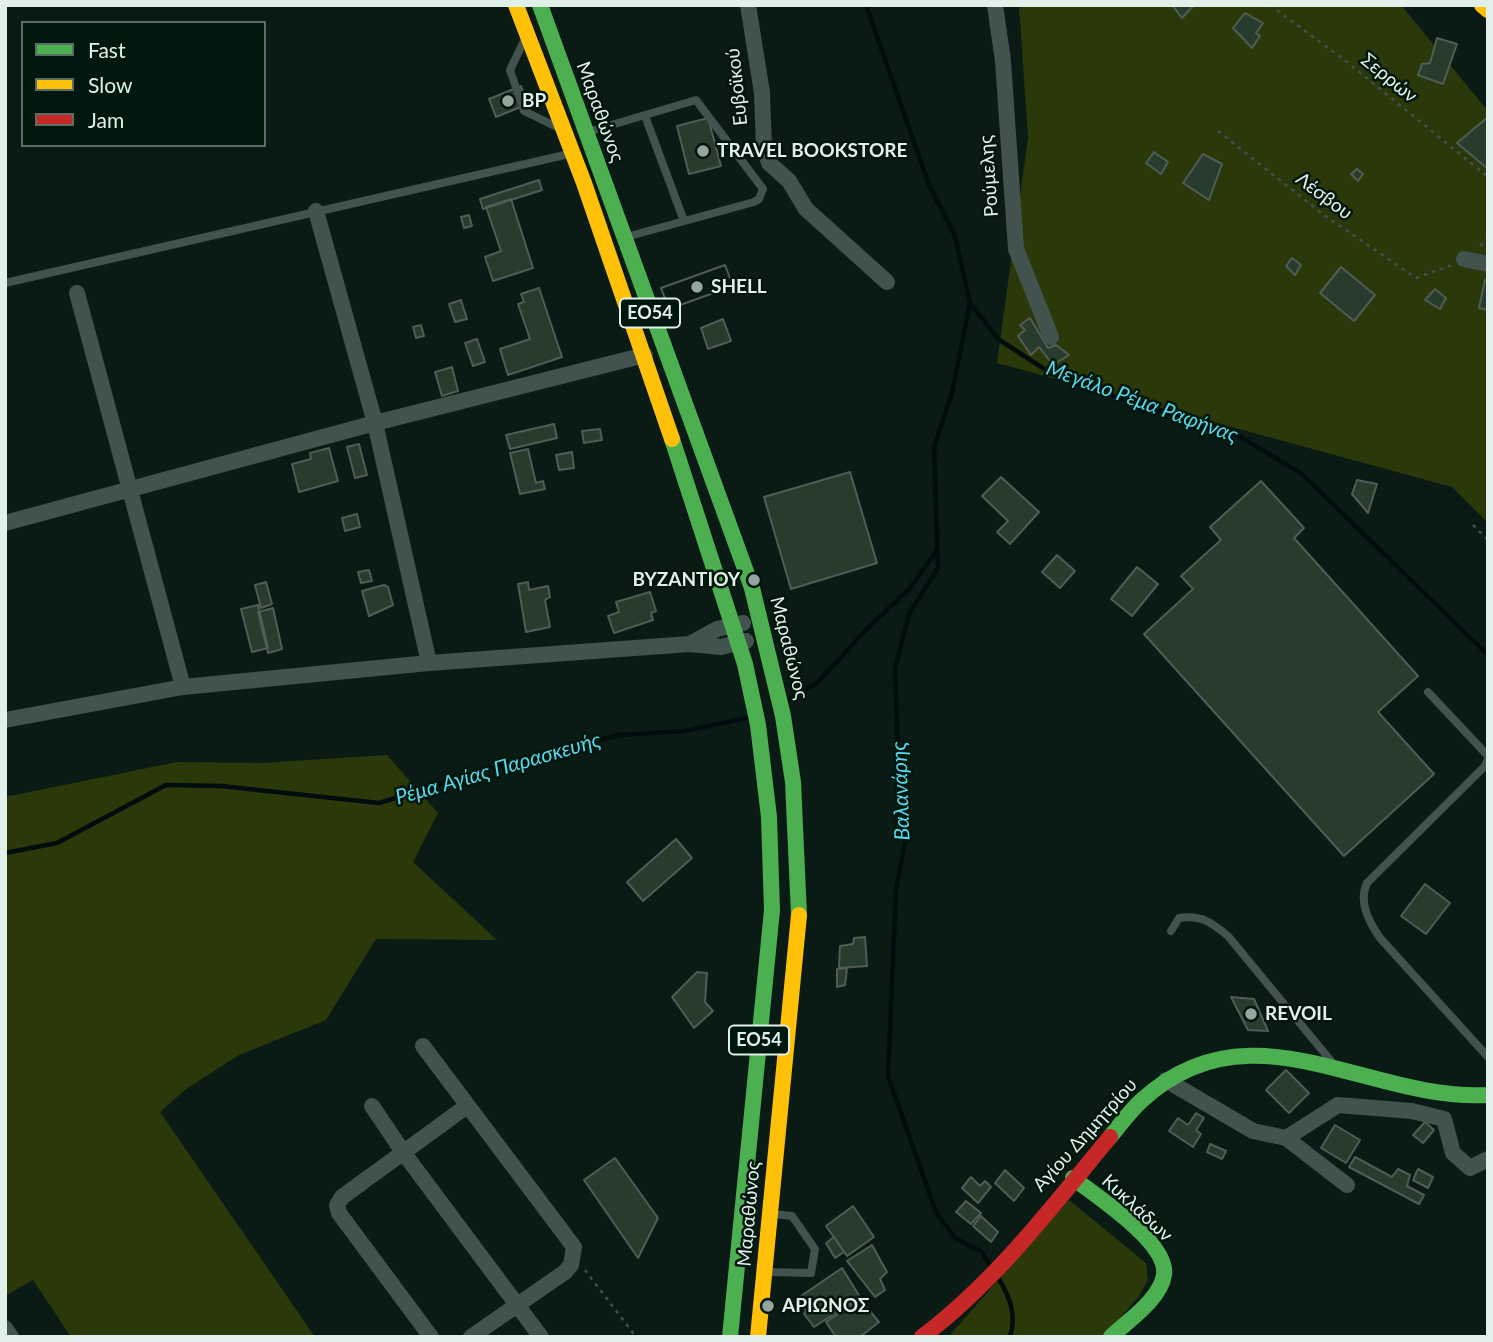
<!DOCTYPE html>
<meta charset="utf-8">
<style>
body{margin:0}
#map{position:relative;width:1493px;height:1342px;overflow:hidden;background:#0a1b15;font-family:Lato,sans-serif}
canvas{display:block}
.frame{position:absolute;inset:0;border:7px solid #e1f1ea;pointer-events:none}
.legend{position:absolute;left:21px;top:21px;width:245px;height:126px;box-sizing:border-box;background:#00170e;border:2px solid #5a6e66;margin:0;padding:9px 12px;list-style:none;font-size:21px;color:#e1f1ea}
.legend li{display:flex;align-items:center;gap:14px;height:35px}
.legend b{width:35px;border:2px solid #5a6e66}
</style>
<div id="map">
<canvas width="1493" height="1342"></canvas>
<div class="frame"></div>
<ul class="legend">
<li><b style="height:9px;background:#4caf50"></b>Fast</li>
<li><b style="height:9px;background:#ffc107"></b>Slow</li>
<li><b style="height:9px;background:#c62828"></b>Jam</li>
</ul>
</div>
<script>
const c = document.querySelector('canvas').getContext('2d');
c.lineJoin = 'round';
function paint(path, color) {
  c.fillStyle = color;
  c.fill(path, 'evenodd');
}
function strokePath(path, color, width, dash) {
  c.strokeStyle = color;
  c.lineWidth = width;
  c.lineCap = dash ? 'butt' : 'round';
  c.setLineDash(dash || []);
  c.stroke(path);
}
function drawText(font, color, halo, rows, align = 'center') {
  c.font = font + ' Lato,sans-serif';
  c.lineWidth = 5;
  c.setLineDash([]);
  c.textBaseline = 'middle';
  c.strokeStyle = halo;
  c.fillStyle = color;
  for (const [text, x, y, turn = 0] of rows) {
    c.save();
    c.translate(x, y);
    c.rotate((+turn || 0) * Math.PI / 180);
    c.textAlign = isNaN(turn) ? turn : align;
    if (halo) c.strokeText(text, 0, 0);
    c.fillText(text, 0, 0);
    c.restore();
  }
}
paint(new Path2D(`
 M 1019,5 L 1401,5 L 1488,111 L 1488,523 L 1452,487 L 997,363 L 1028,138 Z
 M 387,755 L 438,813 L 413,862 L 497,940 L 376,939 L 326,1020 L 239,1055 L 186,1089 L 160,1112 L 315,1337 L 71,1337 L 33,1280 L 5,1296 L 5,797 L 177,762 L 261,763 Z
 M 1069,1200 L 1146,1263 L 1148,1280 L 1139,1296 L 1104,1337 L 948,1337 Z`), '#2b3809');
strokePath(new Path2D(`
 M 866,5 L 929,185 L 955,236 L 970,303 L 998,339 L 1052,374 L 1134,403 L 1230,431 L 1301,473 L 1488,655
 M 970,303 L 952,393 L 934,447 L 938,568 L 909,614 L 895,669 L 899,779 L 906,838 L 896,889 L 888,1076 L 936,1212 L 955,1238 L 982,1252 L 990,1265
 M 787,701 L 817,683 L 866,630 L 910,588 L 937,550
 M 5,853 L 57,843 L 166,785 L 221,786 L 379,803 L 548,751 L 620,735 L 684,731 L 747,718
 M 999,1279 C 1010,1298 1017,1315 1010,1337`), '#010c0f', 4.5);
const building = new Path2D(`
 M 1172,5 L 1194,5 L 1182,18 Z
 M 1245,13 L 1263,23 L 1256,33 L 1260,36 L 1252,48 L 1233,28 Z
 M 1437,38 L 1457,44 L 1443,84 L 1418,75 L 1422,64 L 1430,63 Z
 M 521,86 L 528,104 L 496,117 L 489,99 Z
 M 1488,117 L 1488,169 L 1457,143 Z
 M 708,118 L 721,166 L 689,174 L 677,126 Z
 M 1154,152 L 1168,162 L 1161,174 L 1146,163 Z
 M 1203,154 L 1222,164 L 1209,200 L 1183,183 Z
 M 1357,169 L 1363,174 L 1358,181 L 1351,174 Z
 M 539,180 L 542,190 L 483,209 L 480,199 Z
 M 511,199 L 533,268 L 493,281 L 485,257 L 501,251 L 486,207 Z
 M 469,215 L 472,226 L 464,228 L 461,217 Z
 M 1292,258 L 1301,265 L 1295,275 L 1286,266 Z
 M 725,265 L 733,286 L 669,309 L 661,288 Z
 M 725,265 L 733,286 L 669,309 L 661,288 Z
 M 1341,267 L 1375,295 L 1354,321 L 1320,293 Z
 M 1485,280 L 1488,280 L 1488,310 L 1479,308 Z
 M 539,288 L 562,357 L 508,375 L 500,349 L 530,339 L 518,304 L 524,302 L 521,294 Z
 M 1435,289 L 1446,298 L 1440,309 L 1425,300 Z
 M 461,300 L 467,319 L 455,322 L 449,304 Z
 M 1030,318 L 1048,348 L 1056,345 L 1069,355 L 1053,365 L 1039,347 L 1031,355 L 1018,336 L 1025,330 L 1020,325 Z
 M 723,319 L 731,341 L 708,349 L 701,328 Z
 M 421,325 L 424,336 L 416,338 L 413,327 Z
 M 477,339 L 485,362 L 473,366 L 465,343 Z
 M 452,367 L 458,391 L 442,396 L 435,372 Z
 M 554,424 L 557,438 L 510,449 L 506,435 Z
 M 600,429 L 602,440 L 584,443 L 582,431 Z
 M 359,444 L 367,475 L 355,478 L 347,447 Z
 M 329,448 L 338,481 L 299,492 L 292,464 L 311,459 L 310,453 Z
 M 528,449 L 536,483 L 543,481 L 545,489 L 520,494 L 510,453 Z
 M 572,452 L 574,468 L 559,470 L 556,455 Z
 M 850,472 L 877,563 L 791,589 L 764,497 Z
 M 1001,477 L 1039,512 L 1010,544 L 997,532 L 1008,521 L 982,496 Z
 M 1357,480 L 1377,484 L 1368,513 L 1352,494 Z
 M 1261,481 L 1304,528 L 1294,538 L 1418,676 L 1378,712 L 1434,774 L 1344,856 L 1144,634 L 1193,589 L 1181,576 L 1221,540 L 1210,527 Z
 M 357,514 L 360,527 L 345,531 L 342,518 Z
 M 1057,555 L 1075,571 L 1060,588 L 1042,572 Z
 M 1137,567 L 1158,584 L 1132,616 L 1111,599 Z
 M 369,570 L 372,581 L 361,583 L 358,572 Z
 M 266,582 L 272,604 L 261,608 L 255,585 Z
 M 528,582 L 529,590 L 548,586 L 550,597 L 545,600 L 550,627 L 526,632 L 518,584 Z
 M 384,585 L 388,587 L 393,605 L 369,616 L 362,591 Z
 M 650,592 L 656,611 L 651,613 L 653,620 L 614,633 L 608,616 L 619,612 L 616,602 Z
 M 258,605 L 268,648 L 252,652 L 241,609 Z
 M 273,608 L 282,649 L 268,653 L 258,612 Z
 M 676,839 L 692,858 L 643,901 L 627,882 Z
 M 1425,884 L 1450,903 L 1426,934 L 1401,916 Z
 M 865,937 L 867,966 L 839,968 L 840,946 L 853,944 L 854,938 Z
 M 847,968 L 845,985 L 837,987 L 837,969 Z
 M 697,972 L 707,973 L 705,1002 L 713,1011 L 694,1028 L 672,997 Z
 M 1231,997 L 1254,999 L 1268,1031 L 1248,1030 Z
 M 1286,1070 L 1309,1093 L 1289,1113 L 1266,1090 Z
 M 1196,1113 L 1204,1118 L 1196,1130 L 1201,1134 L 1193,1147 L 1169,1131 L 1178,1118 L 1188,1125 Z
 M 1425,1122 L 1434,1130 L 1423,1143 L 1413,1135 Z
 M 1335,1125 L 1360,1140 L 1346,1163 L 1321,1148 Z
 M 1210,1144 L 1226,1151 L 1222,1159 L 1207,1152 Z
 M 1355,1157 L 1392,1177 L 1398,1169 L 1410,1175 L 1407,1186 L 1424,1195 L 1419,1204 L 1349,1167 Z
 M 615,1158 L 658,1218 L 638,1258 L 584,1180 Z
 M 1418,1169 L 1433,1177 L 1428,1188 L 1413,1180 Z
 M 1005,1170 L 1024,1188 L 1014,1201 L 995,1183 Z
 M 971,1177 L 980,1186 L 985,1181 L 991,1187 L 978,1203 L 962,1188 Z
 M 966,1201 L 981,1213 L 971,1224 L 956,1212 Z
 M 853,1206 L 874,1237 L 847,1256 L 826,1226 Z
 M 981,1216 L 998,1232 L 991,1242 L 973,1226 Z
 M 834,1237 L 844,1252 L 835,1258 L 826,1243 Z
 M 872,1245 L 887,1272 L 880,1279 L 885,1290 L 875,1297 L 847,1261 Z
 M 842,1268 L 860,1297 L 814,1327 L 804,1314 L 806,1311 L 798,1298 Z
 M 860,1299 L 879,1322 L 860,1337 L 836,1337 L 826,1322 Z`);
paint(building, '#273c2d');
strokePath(building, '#505c55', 2);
strokePath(new Path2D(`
 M 1270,5 L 1347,62 L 1488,177
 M 1218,131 L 1324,215 L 1416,278 L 1452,265
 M 1480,246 L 1488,238
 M 1473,525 L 1488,540
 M 585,1270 L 636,1337`), '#41504d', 2.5, [3.5, 5]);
strokePath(new Path2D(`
 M 523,43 L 510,70 L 524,111 L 557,127
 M 645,116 L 684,221
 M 591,131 L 696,100 L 763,189 L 759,199 L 754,202 L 626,237
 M 5,283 L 569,154
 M 1428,692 L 1488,756
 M 1488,759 L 1485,766 L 1367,883 C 1358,902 1369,922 1380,938 L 1488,1057
 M 1171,931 L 1179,918 C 1202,915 1211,922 1228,936 L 1331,1061
 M 767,1272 L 811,1273 L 815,1249 L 792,1216 L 774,1214`), '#41524f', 8);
strokePath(new Path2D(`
 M 748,5 L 762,93 L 764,147 L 769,163 L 789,181 L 806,209 L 887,282
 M 995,5 L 1003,61 L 1016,249 L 1051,337
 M 316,211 L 375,423 L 429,663
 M 1464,259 L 1488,264
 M 77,293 L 183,687
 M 5,523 L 375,423 L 645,355
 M 690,644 L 717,629 L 743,623
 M 5,720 L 183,687 L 429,663 L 690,644 L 721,647 L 746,641
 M 423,1046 L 574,1247 L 571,1265 L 565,1272 L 471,1337
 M 1166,1080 L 1253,1131 L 1286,1138 L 1338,1105 L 1412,1111 L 1444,1119 L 1453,1153 L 1470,1168 L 1488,1159
 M 372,1106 L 403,1152 L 541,1337
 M 1286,1138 L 1347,1185
 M 5,1328 L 11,1337
 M 431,1337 L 339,1213 L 337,1205 L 342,1197 L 467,1106`), '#41524f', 16);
strokePath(new Path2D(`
 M 540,5 L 752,588 L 783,716 L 793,782 L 799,915
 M 672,439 L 745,664 L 758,725 L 769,817 L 772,910 L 730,1337
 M 1110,1137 C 1120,1125 1130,1111 1141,1101 C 1251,999 1367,1102 1488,1095
 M 1073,1178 C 1096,1196 1169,1243 1164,1275 C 1160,1300 1127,1321 1111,1337`), '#4caf50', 16);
strokePath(new Path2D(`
 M 516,5 L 584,183 L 672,439
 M 1482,5 L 1488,10
 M 758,1337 L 799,915`), '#ffc107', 16);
strokePath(new Path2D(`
 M 922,1337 C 996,1281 1051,1208 1110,1137`), '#c62828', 16);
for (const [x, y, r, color] of [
 [508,101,7,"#96a69f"],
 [703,151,7,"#96a69f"],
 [697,287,7,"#96a69f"],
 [754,580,7,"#96a69f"],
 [1251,1014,7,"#96a69f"],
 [768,1306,7,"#96a69f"]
]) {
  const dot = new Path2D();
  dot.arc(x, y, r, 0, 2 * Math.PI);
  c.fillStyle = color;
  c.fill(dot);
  strokePath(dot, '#00170e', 2.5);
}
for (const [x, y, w] of [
 [650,313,60],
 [759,1040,60]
]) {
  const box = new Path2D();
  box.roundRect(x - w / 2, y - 14.5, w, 29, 5);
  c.fillStyle = '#00170e';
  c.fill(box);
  strokePath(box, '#e1f1ea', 2);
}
drawText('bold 18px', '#e1f1ea', null, [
 ["ΕΟ54",650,313],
 ["ΕΟ54",759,1040]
]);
drawText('19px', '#e1f1ea', '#00170e', [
 ["Σερρών",1389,78,39],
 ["Ευβοϊκού",737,87,-96],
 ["Μαραθώνος",600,112,70],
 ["Ρούμελης",989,176,-94],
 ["Λέσβου",1324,196,37],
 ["Μαραθώνος",789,648,76],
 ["Αγίου Δημητρίου",1085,1135,-48],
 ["Κυκλάδων",1137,1208,43],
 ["Μαραθώνος",749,1214,-85]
]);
drawText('bold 19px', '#e1f1ea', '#00170e', [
 ["BP",522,101],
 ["TRAVEL BOOKSTORE",717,151],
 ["SHELL",711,287],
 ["ΒΥΖΑΝΤΙΟΥ",740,580,"right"],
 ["REVOIL",1265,1014],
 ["ΑΡΙΩΝΟΣ",782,1306]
], 'left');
drawText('italic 21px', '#58d9f0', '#00170e', [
 ["Μεγάλο Ρέμα Ραφήνας",1142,402,20],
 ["Ρέμα Αγίας Παρασκευής",498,769,-16],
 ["Βαλανάρης",901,791,-92]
]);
</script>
